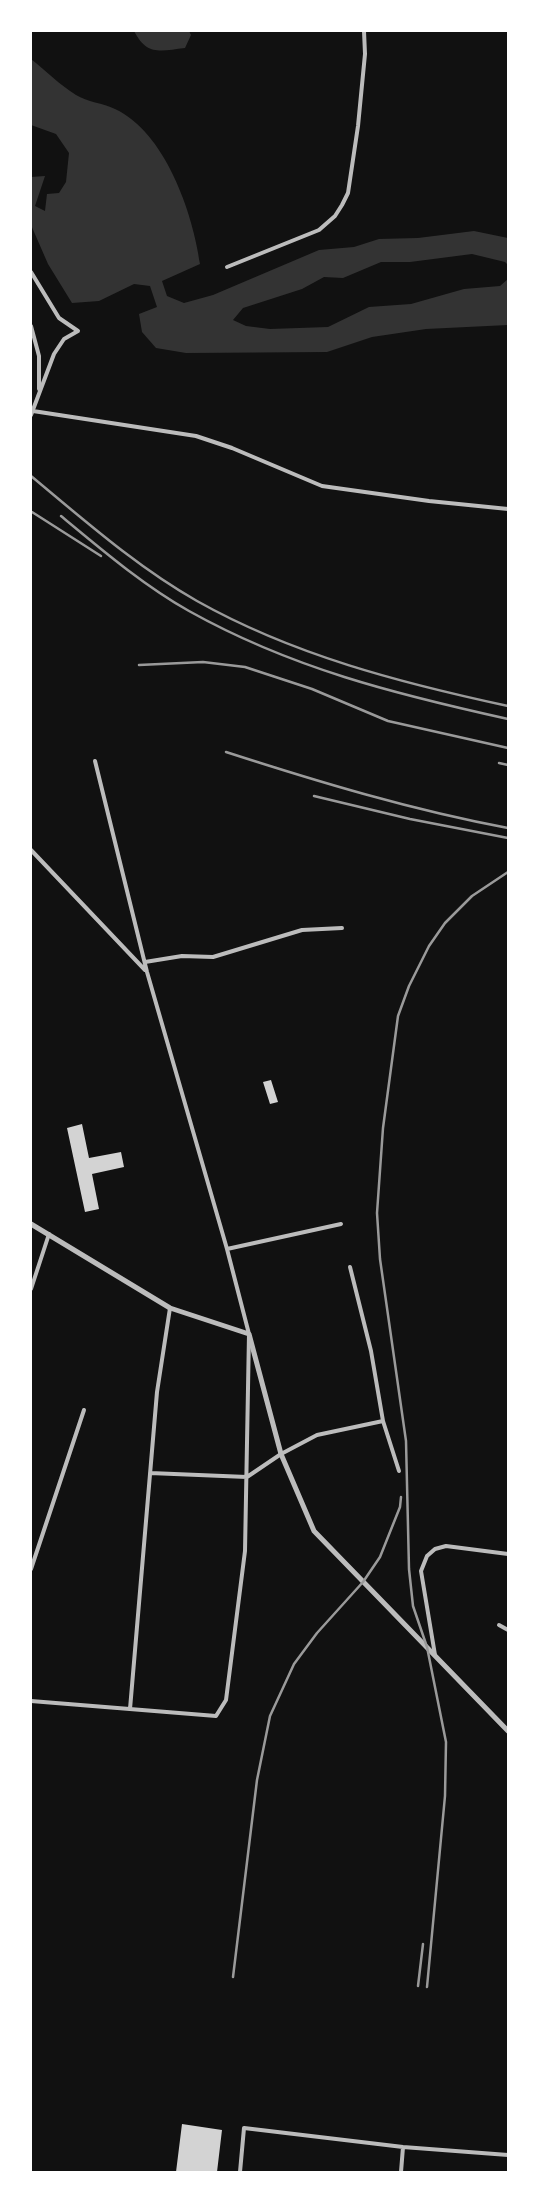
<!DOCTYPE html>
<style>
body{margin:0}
#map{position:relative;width:539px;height:2203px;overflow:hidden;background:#111;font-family:"Nunito Sans",sans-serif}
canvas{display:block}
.frame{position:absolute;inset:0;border:32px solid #fff;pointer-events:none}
</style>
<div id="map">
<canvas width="539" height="2203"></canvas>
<div class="frame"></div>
</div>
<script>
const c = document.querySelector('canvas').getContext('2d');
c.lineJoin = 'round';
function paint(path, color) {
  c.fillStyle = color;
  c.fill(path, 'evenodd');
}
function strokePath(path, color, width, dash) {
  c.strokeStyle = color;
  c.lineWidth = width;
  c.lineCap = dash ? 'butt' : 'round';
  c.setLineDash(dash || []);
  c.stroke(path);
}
paint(new Path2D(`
 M 134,31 L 189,31 L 191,35 L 185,48 C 160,51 147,56 134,31 Z
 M 31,59 C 46,71 60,85 76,95 C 87,102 103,103 115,109 C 165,132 193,213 200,264 L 162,281 L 167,296 L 184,303 L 213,295 L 319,250 L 354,247 L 379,239 L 418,238 L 474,231 L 508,238 L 508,265 L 505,262 L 472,254 L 410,262 L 381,262 L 343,278 L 324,277 L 302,289 L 243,308 L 233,320 L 246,326 L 270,329 L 328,327 L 369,307 L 411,304 L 464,289 L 500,286 L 508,279 L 508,325 L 426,329 L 372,337 L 327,352 L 186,353 L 156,348 L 142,332 L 139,314 L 157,307 L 150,286 L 134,284 L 99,301 L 72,303 L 48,264 L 31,225 L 31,177 L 45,176 L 35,206 L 45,211 L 47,194 L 59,193 L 66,182 L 69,153 L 56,134 L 31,125 Z`), '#333');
paint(new Path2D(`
 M 271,1080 L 278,1102 L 270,1104 L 263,1082 Z
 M 82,1124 L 89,1158 L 121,1152 L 124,1167 L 92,1174 L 99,1209 L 85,1212 L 67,1128 Z
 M 182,2124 L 222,2130 L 217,2172 L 176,2172 Z`), '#d3d3d3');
strokePath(new Path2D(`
 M 227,267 L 319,230 L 335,216 L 342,205 L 348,193 L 358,126 L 365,54 L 364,31
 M 31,272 L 59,318 L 78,331 L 64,339 L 54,354 L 31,415
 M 31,326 L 39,356 L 39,389
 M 33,411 L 196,436 L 232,448 L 322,486 L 429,501 L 508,509
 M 31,850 L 145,970
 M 145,962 L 182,956 L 213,957 L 302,930 L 342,928
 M 227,1249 L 341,1224
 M 350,1267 L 371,1351 L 383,1421
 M 31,1289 L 49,1234
 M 150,1473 L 247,1477 L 281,1454 L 317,1435 L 383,1421 L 399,1471
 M 31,1569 L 84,1410
 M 499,1625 L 508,1630
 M 435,1655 L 421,1571 L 427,1556 L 435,1549 L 446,1546 L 508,1554
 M 31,1701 L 216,1716 L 226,1700 L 245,1551 L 249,1334 L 227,1249 L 147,972 L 95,761
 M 130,1709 L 157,1392 L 170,1308
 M 240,2172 L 244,2128 L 403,2147 L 508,2155
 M 401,2172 L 403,2147`), '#bcbcbc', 4);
strokePath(new Path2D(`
 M 31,1224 L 170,1308 L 249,1334 L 281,1454 L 314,1531 L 508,1731`), '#bcbcbc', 5);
strokePath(new Path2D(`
 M 31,476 C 84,520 137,567 197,601 C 293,655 401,683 508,706
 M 32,512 L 101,556
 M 61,516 C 102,550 143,585 189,611 C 291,668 395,694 508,719
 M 139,665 L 203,662 L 245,667 L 312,689 L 388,721 L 508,748
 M 226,752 C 319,782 412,810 508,828
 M 499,763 L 508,765
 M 314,796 L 410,819 L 508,838
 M 233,1977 L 257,1780 L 270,1716 L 294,1664 L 317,1633 L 363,1582 L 380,1557 L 400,1507 L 401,1497
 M 418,1986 L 423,1944
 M 427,1987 L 445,1796 L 446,1742 L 427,1647 L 413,1606 L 409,1569 L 406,1441 L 380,1259 L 377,1213 L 383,1128 L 398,1016 L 409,986 L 429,946 L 445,923 L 472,896 L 508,872`), '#9a9a9a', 2.5);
</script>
